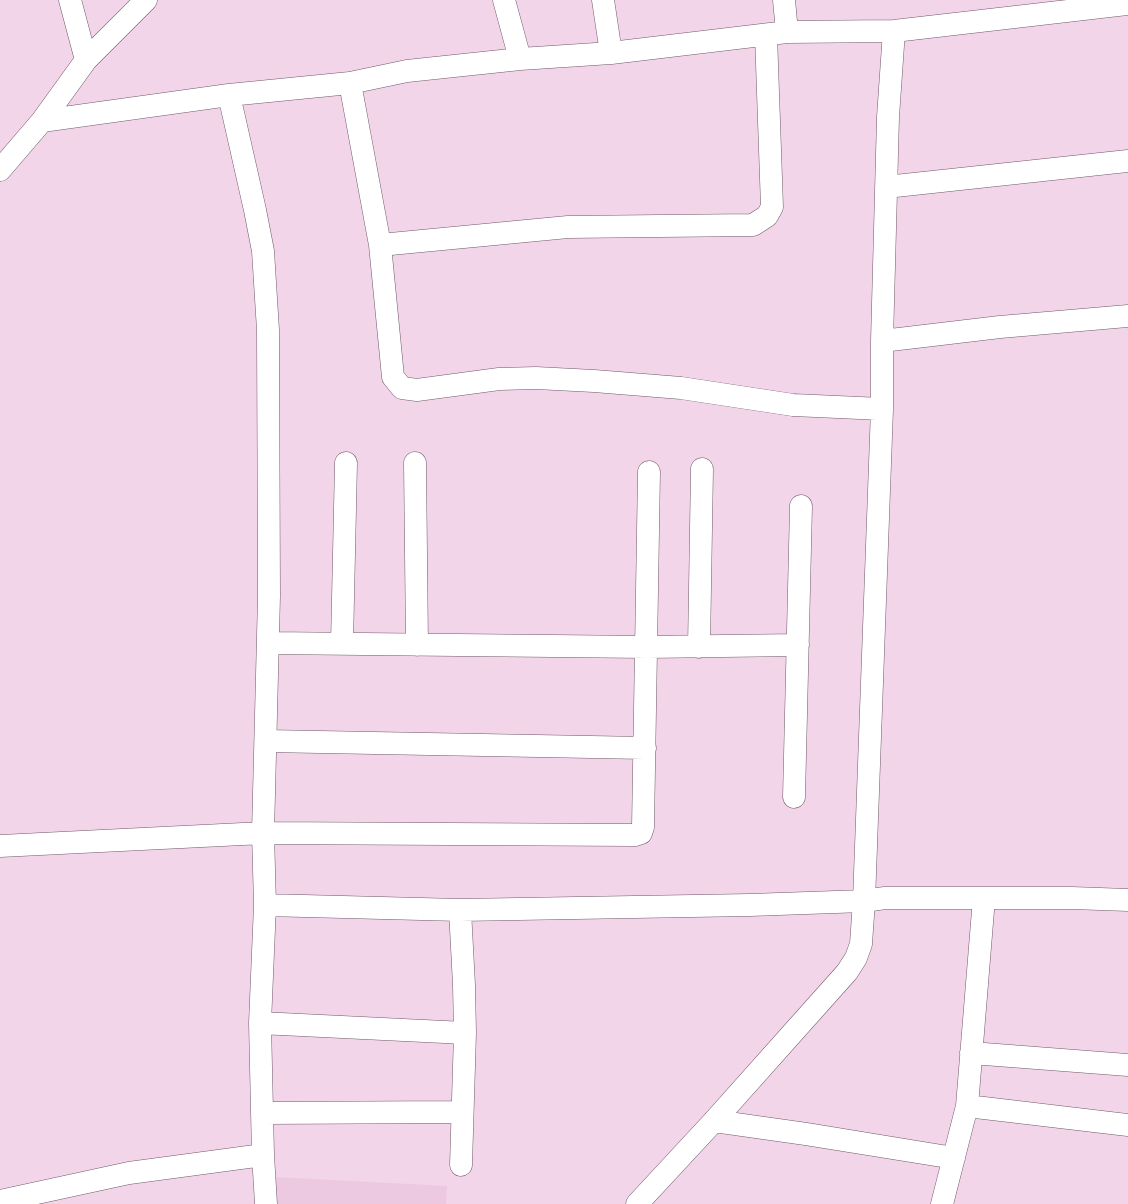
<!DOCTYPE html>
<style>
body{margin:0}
canvas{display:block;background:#f2d5e8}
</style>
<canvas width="1128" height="1204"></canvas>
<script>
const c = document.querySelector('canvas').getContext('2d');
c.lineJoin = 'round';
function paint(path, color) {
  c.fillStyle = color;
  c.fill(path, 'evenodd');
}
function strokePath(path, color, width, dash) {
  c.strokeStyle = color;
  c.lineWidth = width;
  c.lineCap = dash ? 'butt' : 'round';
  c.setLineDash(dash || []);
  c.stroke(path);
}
paint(new Path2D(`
 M 275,1177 L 447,1186 L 446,1204 L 276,1204 Z`), '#edc9e1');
const street = new Path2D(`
 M 70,0 L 86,60
 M 504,0 L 520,59
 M 603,0 L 611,53
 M 784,0 L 787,32
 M 350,83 L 380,245 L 393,377 L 402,388 L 417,390 L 499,379 L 536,378 L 594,381 L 681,388 L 793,405 L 882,409
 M 229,95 L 255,210 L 263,251 L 268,330 L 269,596 L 263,833 L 265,905 L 260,1023 L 263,1155 L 266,1204
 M 42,121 L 229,95 L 350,83 L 407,71 L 520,59 L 611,53 L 787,32 L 894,31 L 1128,4
 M 0,170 L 42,121 L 86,60 L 146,0
 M 886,187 L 1128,161
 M 380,245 L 568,227 L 753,225 L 767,216 L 772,207 L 766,35
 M 882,341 L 1000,327 L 1128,316
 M 415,463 L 417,645
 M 268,643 L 647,647 L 798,645
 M 342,644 L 346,463
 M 699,647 L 702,469
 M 266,741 L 645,748
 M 794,797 L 801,506
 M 0,846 L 263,833 L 635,835 L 641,833 L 643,827 L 649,472
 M 265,905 L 460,910 L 750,905 L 864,901 L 885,898 L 1072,898 L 1128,900
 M 460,910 L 464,985 L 465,1033 L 461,1165
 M 260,1023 L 465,1033
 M 971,1053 L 1128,1065
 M 967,1106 L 1128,1125
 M 262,1113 L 462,1112
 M 714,1121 L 806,1134 L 954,1158
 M 0,1201 L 129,1173 L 263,1155
 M 637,1204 L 714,1121 L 847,972 L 856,958 L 861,944 L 864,901 L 882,409 L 882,341 L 888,117 L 894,31
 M 942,1204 L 967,1106 L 984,898`);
strokePath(street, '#715969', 23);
strokePath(street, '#fff', 22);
</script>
